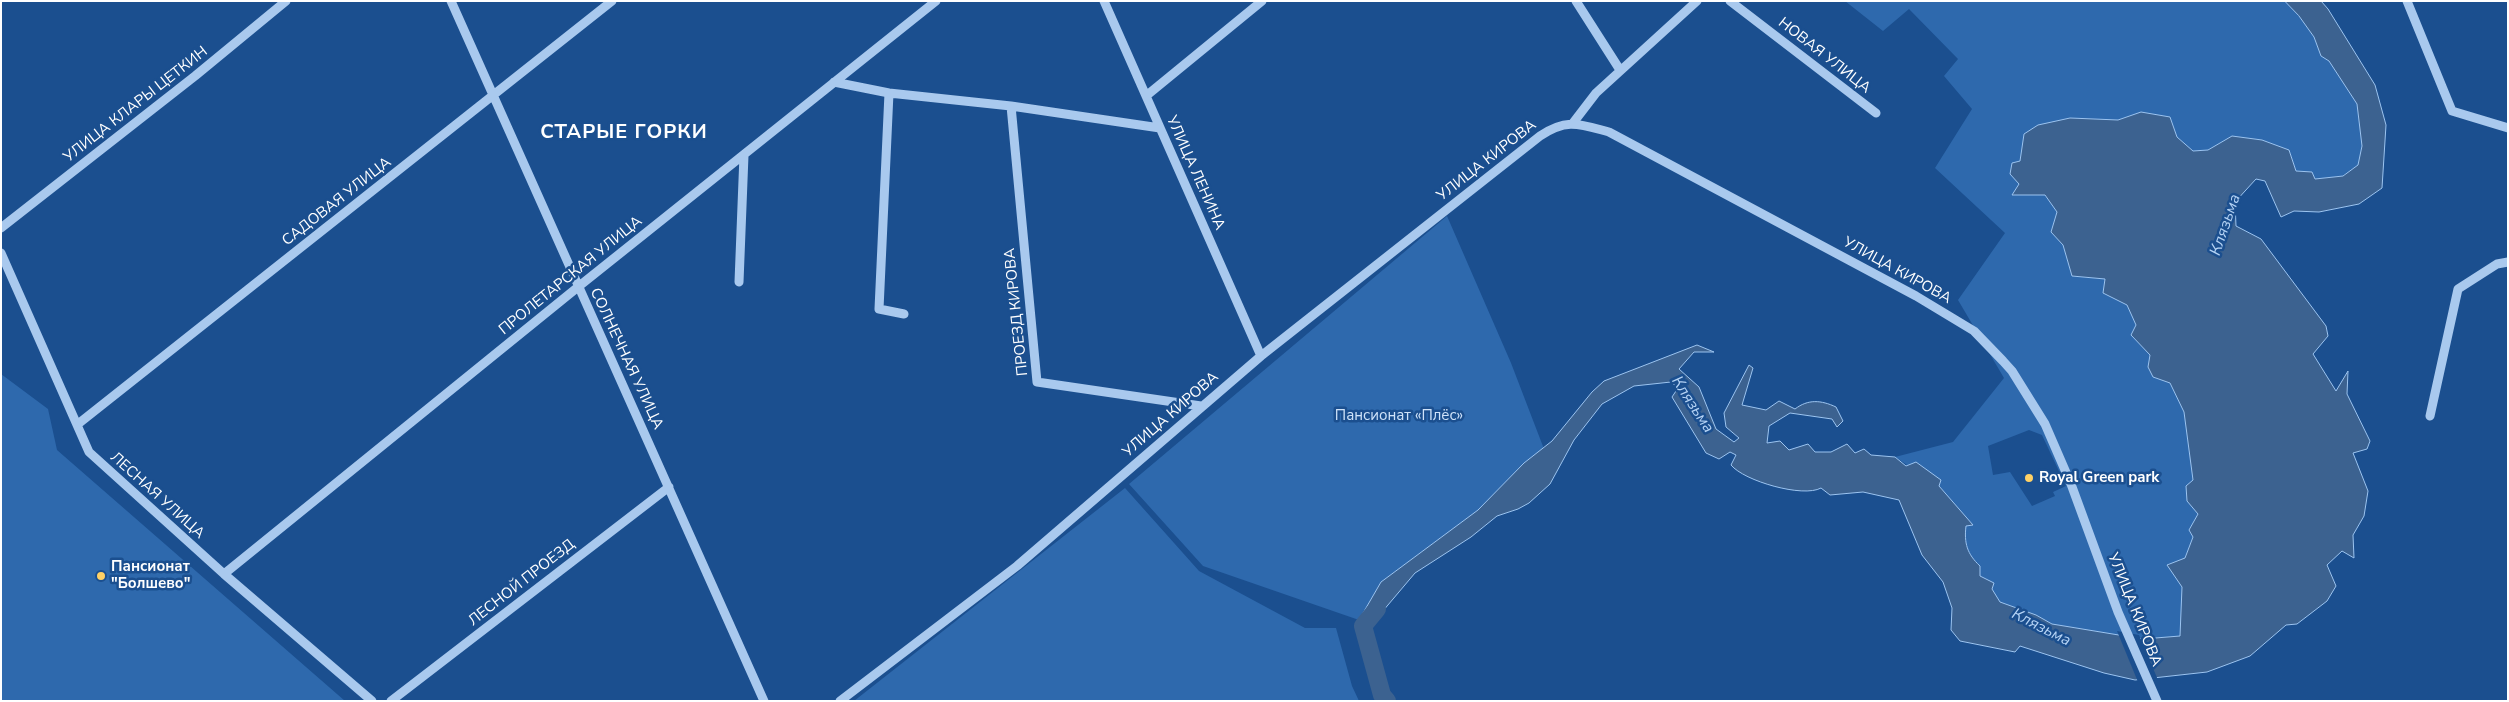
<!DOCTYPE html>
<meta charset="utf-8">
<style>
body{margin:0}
#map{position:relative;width:2509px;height:702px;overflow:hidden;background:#1b4f8f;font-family:"Nunito Sans",sans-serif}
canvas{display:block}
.frame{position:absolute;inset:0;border:2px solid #fff;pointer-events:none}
</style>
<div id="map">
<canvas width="2509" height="702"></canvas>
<div class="frame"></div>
</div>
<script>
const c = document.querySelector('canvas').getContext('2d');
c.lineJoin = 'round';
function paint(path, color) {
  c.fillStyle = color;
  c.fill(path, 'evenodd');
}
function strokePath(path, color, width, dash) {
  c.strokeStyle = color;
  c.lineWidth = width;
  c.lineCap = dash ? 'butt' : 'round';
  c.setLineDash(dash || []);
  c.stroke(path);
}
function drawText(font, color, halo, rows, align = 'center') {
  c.font = font + ' "Nunito Sans",sans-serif';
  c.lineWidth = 5;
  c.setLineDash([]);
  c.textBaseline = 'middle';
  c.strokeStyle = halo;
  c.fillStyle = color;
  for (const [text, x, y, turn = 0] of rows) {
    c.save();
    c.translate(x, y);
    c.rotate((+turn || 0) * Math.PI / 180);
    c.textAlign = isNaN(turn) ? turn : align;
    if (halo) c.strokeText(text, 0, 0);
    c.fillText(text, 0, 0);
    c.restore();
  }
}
paint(new Path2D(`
 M 1845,1 L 2285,1 L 2299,16 L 2314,37 L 2321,56 L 2329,61 L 2357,104 L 2362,146 L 2358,165 L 2342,176 L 2315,179 L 2312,172 L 2296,171 L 2289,150 L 2262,140 L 2232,136 L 2208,150 L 2193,151 L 2177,137 L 2170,117 L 2141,112 L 2118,120 L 2070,118 L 2024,134 L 2020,161 L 2057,212 L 2051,232 L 2063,245 L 2072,276 L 2105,279 L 2103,293 L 2127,305 L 2136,325 L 2131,335 L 2150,355 L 2153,377 L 2170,383 L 2184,412 L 2198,514 L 2189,530 L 2193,537 L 2185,558 L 2180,636 L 2143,639 L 2052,624 L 2036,615 L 2000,602 L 1979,576 L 1980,566 C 1967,554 1964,543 1966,525 L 1972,524 L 1939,486 L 1895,457 L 1953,442 L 2004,378 L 1958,300 L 2005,233 L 1935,168 L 1972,109 L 1944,76 L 1958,59 L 1909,9 L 1883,31 ZM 2029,430 L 2042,435 L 2066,486 L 2053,492 L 2055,496 L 2032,506 L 2010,472 L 1993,475 L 1988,446 Z
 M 1447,216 L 1511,363 L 1544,449 L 1524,463 L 1478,510 L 1381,582 L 1359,620 L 1203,566 L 1129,484 Z
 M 1,374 L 48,409 L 57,450 L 345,701 L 1,701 Z
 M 1125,488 L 1199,571 L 1305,628 L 1336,628 L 1352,686 L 1359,701 L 854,701 Z`), '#2e69ad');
const water = new Path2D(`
 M 2285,1 L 2321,1 L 2328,9 L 2375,85 L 2386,125 L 2382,188 L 2359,204 L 2319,212 L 2294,211 L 2281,217 L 2265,181 L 2256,179 L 2235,202 L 2236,226 L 2261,239 L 2326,326 L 2328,336 L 2313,354 L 2336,391 L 2348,371 L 2347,394 L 2370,441 L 2367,449 L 2353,453 L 2368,491 L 2364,516 L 2353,535 L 2354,558 L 2342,551 L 2327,565 L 2336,586 L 2327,601 L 2297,624 L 2286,625 L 2250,656 L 2207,672 L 2135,680 L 2104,673 L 2020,646 L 2015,652 L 1960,641 L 1951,630 L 1952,608 L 1943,582 L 1922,555 L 1899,500 L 1863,492 L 1830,495 L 1821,488 C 1803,498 1744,481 1731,465 L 1736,455 L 1730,452 L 1719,459 L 1706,453 L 1672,397 L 1678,388 L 1671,382 L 1634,386 L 1602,404 L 1574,440 L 1550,484 L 1529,503 L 1518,509 L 1497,516 L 1471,537 L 1415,573 L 1366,631 L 1359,620 L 1381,582 L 1478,510 L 1524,463 L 1552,441 L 1592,392 L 1604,381 L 1697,345 L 1714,352 L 1694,352 L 1679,369 L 1699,387 L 1716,429 L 1734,442 L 1739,438 L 1726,427 L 1724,413 L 1749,365 L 1753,368 L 1742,405 L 1766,410 L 1779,401 L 1795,409 C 1808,399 1821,400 1836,407 L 1843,421 L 1837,427 L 1832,419 L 1790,413 L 1769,426 L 1767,443 L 1780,441 L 1789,450 L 1808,444 L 1815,452 L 1831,452 L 1847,444 L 1855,453 L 1864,449 L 1871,455 L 1895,457 L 1906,466 L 1916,462 L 1941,480 L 1939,486 L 1973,525 L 1966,526 C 1964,543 1967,554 1980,566 L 1980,576 L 1994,583 L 1992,589 L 2000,602 L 2036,615 L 2052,624 L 2143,639 L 2180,636 L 2182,587 L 2167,565 L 2185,558 L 2193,537 L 2189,530 L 2198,514 L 2187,501 L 2186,486 L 2193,480 L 2184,412 L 2170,383 L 2153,377 L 2148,367 L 2150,355 L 2131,335 L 2136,325 L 2127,305 L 2103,293 L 2105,279 L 2072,276 L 2063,245 L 2051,232 L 2057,212 L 2045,195 L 2012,195 L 2019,184 L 2010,174 L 2012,163 L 2020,161 L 2024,134 L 2038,125 L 2070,118 L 2118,120 L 2141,112 L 2170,117 L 2177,137 L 2193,151 L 2208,150 L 2232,136 L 2262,140 L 2289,150 L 2296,171 L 2312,172 L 2315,179 L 2343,176 L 2358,165 L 2362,146 L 2357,104 L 2329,61 L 2321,56 L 2314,37 L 2299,16 Z`);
paint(water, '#3c6290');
strokePath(water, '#9cc4f0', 1);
paint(new Path2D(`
 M 2117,631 L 2139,635 L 2158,680 L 2138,682 Z`), '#1b4f8f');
strokePath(new Path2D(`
 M 1377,609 L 1363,626 L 1382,695 L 1387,701`), '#3c6290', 18);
strokePath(new Path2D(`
 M 451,1 L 764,701
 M 1104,1 L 1261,356
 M 1576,1 L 1620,70
 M 1730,1 L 1876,113
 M 2407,1 L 2452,111 L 2508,128
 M 834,82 L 889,93 L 1011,106 L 1160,128
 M 889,93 L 879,309 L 904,314
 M 1146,96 L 1262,1
 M 1011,106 L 1037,382 L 1201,406
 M 1573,123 L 1596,93 L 1697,1
 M 1,228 L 195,76 L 286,1
 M 1,253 L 89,452 L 224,574 L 372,701
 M 739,282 L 744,155
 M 2430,416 L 2458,289 L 2497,264 L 2508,262
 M 78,424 L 612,1
 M 224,574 L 578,287 L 936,1
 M 391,701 L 669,487
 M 840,701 L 1017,566 L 1261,356 L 1540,136 C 1567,118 1579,124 1609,132 L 1916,296 L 1974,331 L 2003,361 L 2012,371 L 2045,424 L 2071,484 L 2118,612 L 2157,701`), '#a9c9ee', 9);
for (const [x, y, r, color] of [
 [2029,478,5,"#ffd166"],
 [101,576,5,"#ffd166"]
]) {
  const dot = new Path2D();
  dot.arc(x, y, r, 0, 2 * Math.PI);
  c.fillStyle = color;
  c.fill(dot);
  strokePath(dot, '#1b4f8f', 2);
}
drawText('15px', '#fff', '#1b4f8f', [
 ["НОВАЯ УЛИЦА",1824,56,38],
 ["УЛИЦА КЛАРЫ ЦЕТКИН",136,105,-38],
 ["УЛИЦА КИРОВА",1487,161,-38],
 ["УЛИЦА ЛЕНИНА",1195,173,66],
 ["САДОВАЯ УЛИЦА",337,202,-38],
 ["УЛИЦА КИРОВА",1897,271,29],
 ["ПРОЛЕТАРСКАЯ УЛИЦА",571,276,-39],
 ["ПРОЕЗД КИРОВА",1017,312,-96],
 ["СОЛНЕЧНАЯ УЛИЦА",626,359,65],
 ["УЛИЦА КИРОВА",1171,415,-41],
 ["ЛЕСНАЯ УЛИЦА",157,496,42],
 ["ЛЕСНОЙ ПРОЕЗД",522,583,-38],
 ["УЛИЦА КИРОВА",2134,610,68]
]);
drawText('15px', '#cfe3fa', '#1b4f8f', [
 ["Пансионат «Плёс»",1399,416]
]);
drawText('bold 15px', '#fff', '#1b4f8f', [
 ["Royal Green park",2039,478],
 ["Пансионат",111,567],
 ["\"Болшево\"",111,584]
], 'left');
drawText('italic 16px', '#b5d3f5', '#1b4f8f', [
 ["Клязьма",2226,225,-71],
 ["Клязьма",1692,405,57],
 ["Клязьма",2041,628,27]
]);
c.letterSpacing = '1px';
drawText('bold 20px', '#fff', '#1b4f8f', [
 ["СТАРЫЕ ГОРКИ",624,133]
]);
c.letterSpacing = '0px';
</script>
